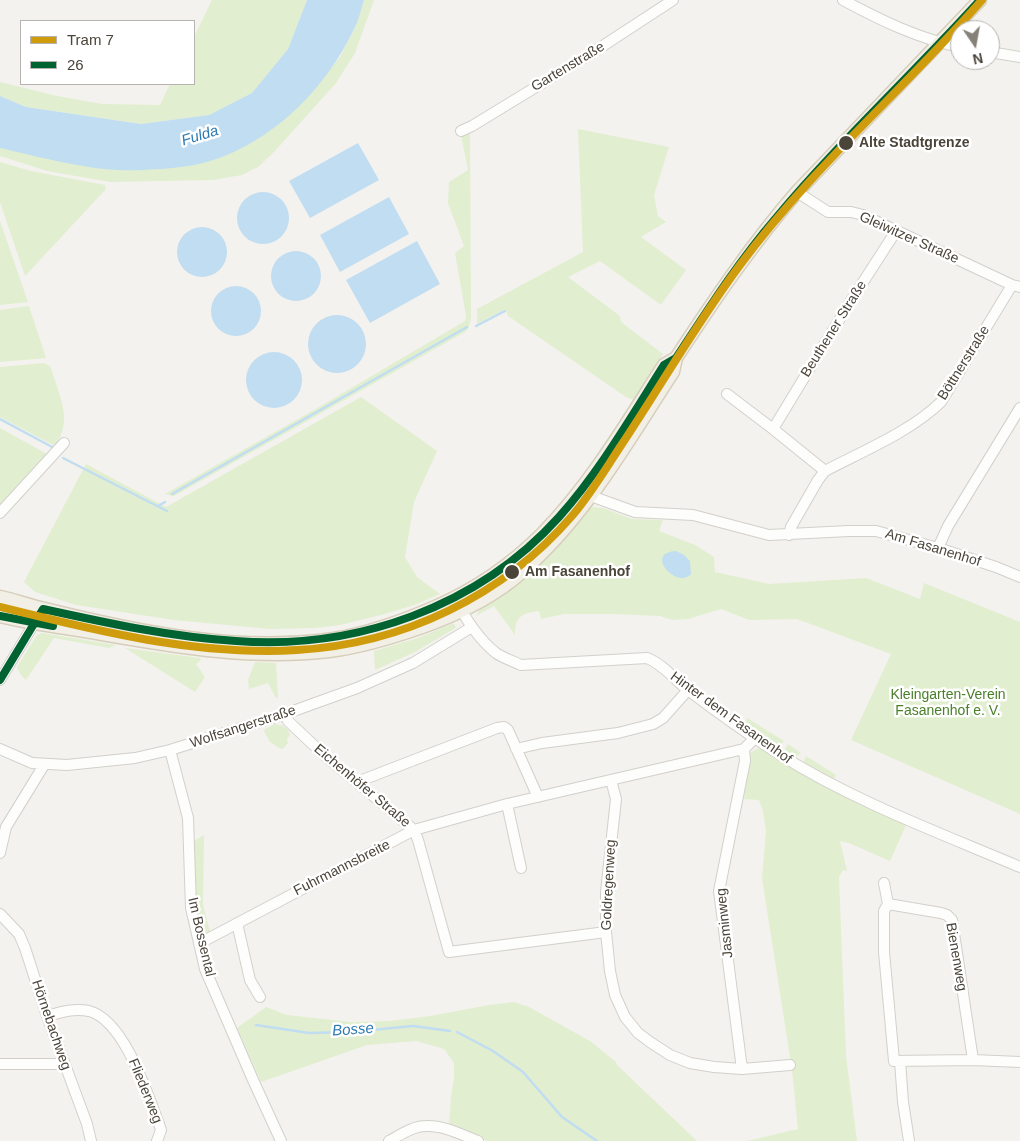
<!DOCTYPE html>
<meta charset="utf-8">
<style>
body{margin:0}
#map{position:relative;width:1020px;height:1141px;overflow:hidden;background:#f4f2ee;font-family:Helvetica,sans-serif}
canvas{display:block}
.legend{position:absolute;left:20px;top:20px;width:175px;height:65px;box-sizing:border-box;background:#fff;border:1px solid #b7b4b0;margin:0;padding:6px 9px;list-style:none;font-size:15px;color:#4b4439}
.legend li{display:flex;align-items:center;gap:10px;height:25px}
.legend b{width:25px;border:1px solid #b7b4b0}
.north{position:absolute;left:950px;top:20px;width:50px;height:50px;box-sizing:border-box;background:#fff;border:1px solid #b7b4b0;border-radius:50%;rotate:168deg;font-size:14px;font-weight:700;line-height:20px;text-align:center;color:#4b4439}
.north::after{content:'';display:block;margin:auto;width:18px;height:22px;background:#868178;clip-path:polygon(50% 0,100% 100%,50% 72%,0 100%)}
</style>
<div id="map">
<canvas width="1020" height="1141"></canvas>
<ul class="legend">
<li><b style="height:6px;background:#cf9c0e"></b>Tram 7</li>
<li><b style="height:6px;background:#006331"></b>26</li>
</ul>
<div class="north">N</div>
</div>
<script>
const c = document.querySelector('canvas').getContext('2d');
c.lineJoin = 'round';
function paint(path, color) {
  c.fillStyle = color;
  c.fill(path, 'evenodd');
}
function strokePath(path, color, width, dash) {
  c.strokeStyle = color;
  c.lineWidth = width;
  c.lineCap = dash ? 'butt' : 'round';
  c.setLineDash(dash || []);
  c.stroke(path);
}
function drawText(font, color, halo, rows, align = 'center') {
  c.font = font + ' Helvetica,sans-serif';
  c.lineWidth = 5;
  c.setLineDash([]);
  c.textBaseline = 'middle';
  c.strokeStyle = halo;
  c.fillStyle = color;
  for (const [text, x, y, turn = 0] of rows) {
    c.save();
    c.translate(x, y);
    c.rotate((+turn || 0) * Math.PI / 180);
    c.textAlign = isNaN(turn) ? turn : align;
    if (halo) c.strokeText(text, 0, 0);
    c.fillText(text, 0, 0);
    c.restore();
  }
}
paint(new Path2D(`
 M 212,0 L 307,0 L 288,49 L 252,93 L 209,115 L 141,124 L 26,107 L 0,96 L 0,82 L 57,96 L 102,104 L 160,105 L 170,84 L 194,84 L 194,37 Z
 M 364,0 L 374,0 L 355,53 L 336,83 L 274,152 L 258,167 L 242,175 L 213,180 L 110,182 L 47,171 L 0,156 L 0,148 L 84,165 L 115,170 L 145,169 L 198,164 L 301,104 L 340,57 L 355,27 Z
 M 578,129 L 669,147 L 654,195 L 658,216 L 666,222 L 641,237 L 686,270 L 661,305 L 600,261 L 568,277 L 620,316 L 621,322 L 663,354 L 634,400 L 626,397 L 508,316 L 506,309 L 477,324 L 477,309 L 583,252 Z
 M 470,131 L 471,319 L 468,329 L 465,332 L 174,496 L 165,494 L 314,410 L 465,321 L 466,316 L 455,253 L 464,246 L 448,203 L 449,182 L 468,170 L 461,135 Z
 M 0,162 L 31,171 L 105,185 L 106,189 L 25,276 L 0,202 Z
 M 0,221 L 28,302 L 0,305 Z
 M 29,306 L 46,358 L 0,362 L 0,310 Z
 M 44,363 L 50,366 L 52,371 C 60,399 73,419 55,446 L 0,417 L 0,367 Z
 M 361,397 L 437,451 L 414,502 L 405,557 L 417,577 L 440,594 L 414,605 L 385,614 L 340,625 L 314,628 L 270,629 L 174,620 L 76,605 L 35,592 L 24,582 L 86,464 L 166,507 Z
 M 0,428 L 47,454 L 0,506 Z
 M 592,507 L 603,508 L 632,519 L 663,520 L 659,531 L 695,545 L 714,557 L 715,572 L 769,584 L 866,578 L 920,599 L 924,583 L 1020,622 L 1020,814 L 851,740 L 891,654 L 797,619 L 749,620 L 721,609 L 688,619 L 672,620 L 660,616 L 612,614 L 564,614 L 541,619 L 539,611 C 522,614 515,615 515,635 L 494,606 L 476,616 L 480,609 L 506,592 L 549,557 Z
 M 453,623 L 456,627 L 454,629 L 415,652 L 375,670 L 374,651 L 418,638 Z
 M 42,633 L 116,645 L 109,648 L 54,638 L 26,680 L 20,674 L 17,667 L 37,635 Z
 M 125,648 L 200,658 L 201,660 L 196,664 L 205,677 L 195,692 Z
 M 255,662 L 276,663 L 278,697 L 276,698 L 268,683 L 249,689 L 248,680 Z
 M 747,718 L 784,741 L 778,748 L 745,726 Z
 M 275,724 C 282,725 289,728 290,735 L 287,739 L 288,743 L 284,748 L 281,749 L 270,742 L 264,731 L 265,729 Z
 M 788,744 L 801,753 L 794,758 L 784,751 Z
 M 760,748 L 794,768 L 907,823 L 890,861 L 849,843 L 840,841 L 847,871 L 843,870 L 839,877 L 846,1056 L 857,1141 L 747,1141 L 798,1129 L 792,1070 L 762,878 L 766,831 L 763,811 L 759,800 L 744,799 L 749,754 L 756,749 Z
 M 806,756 L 836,775 L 834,779 L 803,763 Z
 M 204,835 L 203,905 L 211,936 L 200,942 L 192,907 L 192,842 Z
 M 514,1002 L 529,1007 L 590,1041 L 616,1062 L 617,1065 L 697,1141 L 486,1141 L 480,1137 L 449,1126 L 451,1097 L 454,1079 L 454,1063 L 444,1049 L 416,1041 L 367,1045 L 261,1082 L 237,1028 L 266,1007 L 287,1015 L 351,1022 L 390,1021 L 430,1016 L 489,1005 Z`), '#e1eecf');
paint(new Path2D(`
 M 307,0 L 364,0 C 361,9 359,20 354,29 C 325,91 267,148 199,164 C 176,169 139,171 116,170 C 80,168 35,156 0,148 L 0,96 L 26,107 L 141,124 L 209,115 L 252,93 L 288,49 Z
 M 358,143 L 379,180 L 310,218 L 289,181 Z
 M237 218a26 26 0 1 1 52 0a26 26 0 1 1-52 0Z
 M 389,197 L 409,234 L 340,272 L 320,235 Z
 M177 252a25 25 0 1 1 50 0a25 25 0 1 1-50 0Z
 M 417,241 L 440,284 L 370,323 L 346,280 Z
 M271 276a25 25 0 1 1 50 0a25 25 0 1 1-50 0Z
 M211 311a25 25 0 1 1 50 0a25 25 0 1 1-50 0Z
 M308 344a29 29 0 1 1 58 0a29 29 0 1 1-58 0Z
 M246 380a28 28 0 1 1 56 0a28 28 0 1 1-56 0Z
 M 676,551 L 684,555 L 690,561 L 691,574 C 678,590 643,553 676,551 Z`), '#c0ddf1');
strokePath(new Path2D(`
 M 476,326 L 505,311
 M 0,419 L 54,448
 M 63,458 L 167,511
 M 172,494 L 467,327
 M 158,506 L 165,502
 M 256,1025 L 309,1033 L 351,1032 L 413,1026 L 450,1031
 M 457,1032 L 493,1051 L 523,1072 L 562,1117 L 597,1141`), '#c0ddf1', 2.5);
const minor = new Path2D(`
 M 843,0 C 880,20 919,39 960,47
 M 990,52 L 1020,57
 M 461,131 L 472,126 L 595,51 L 673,0
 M 797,192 L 828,212 L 851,212 L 863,215 L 1012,285 L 1020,287
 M 727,394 L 773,429 L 825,471
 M 773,429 L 847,307 L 896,231
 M 585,492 L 591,496 L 635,512 L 693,515 L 769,535 L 849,531 L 876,531 L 938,548 L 996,567 L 1020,577
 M 0,513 L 64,443
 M 789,535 L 791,527 L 818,480 L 825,471 C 863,451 910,432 941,402 L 1012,285
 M 938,548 L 948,526 L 1020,408
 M 454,598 C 465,617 478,639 496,653 C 503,658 513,661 521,665 L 647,658 C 663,664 675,680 688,690 C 718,713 748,734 779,754 C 853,801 940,833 1020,867
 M 0,680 L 43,609
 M 285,714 L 288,721 L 324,755 L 414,830 L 418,840 L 449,952 L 606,932
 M 0,749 L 32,763 L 67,765 L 135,758 L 170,750 L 285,714 L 357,688 L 413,663 L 472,627
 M 516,749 L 542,743 L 618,733 L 653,724 L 663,718 L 688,690
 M 170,750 L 188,818 L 191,908 L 205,969 L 253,1080 L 281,1141
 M 611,780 L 616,799 L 606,892 L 606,932 L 610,971 L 615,995 L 625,1017 L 638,1033 L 650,1042 L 670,1055 L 690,1063 L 714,1067 L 742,1069 L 790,1065
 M 357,782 L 497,728 L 504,727 L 508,730 L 538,797
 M 507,804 L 521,868
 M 0,853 L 6,827 L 44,765
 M 884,883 L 888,904 L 884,911 L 884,952 L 894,1061 L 973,1060 L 1020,1062
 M 888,904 L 941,913 L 947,915 L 952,920 L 973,1060
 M 0,914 L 19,934 L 25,948 L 47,1016 L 87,1124 L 91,1141
 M 237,923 L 250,980 L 260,997
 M 200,943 L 414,830 L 507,804 L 744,749 L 755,738
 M 47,1016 C 61,1012 74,1008 89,1011 C 124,1020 147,1093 159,1124 L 161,1130 L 157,1141
 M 900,1061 L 903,1102 L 909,1141
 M 0,1064 L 64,1064
 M 742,1069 L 719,891 L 745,761 L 744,749
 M 389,1141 C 400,1135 413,1126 426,1126 C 443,1125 462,1135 478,1141`);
const major = new Path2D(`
 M 0,597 C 15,600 30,606 45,609 C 138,632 239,653 334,639 C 369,633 403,621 435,607 C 474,590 512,564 542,534 C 591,484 626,424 664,365 L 676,358
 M 0,616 C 34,624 68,628 102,634 C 177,647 253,660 329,651 C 361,647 394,637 425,626 C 461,613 494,597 522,572 C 586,516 627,442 673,372 L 676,358 C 714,300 752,244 797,192 L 980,0`);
strokePath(minor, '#d2d0cb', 12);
strokePath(major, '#d6cebb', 15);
strokePath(minor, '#fdfdfc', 10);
strokePath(major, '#f2efe6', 12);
strokePath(new Path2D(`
 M 0,616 L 53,626
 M 0,680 L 43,609 C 107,623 171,637 236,641 C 356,650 478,607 559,517 C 600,471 631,417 664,365 L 676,358 C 707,311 738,262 775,219 C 839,142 913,74 980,0`), '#006331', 8);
strokePath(new Path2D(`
 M 0,607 C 96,631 197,656 297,650 C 403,644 503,596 572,516 C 590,495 605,470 620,447 C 660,387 696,324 740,265 C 811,169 903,90 982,0`), '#cf9c0e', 8);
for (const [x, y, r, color] of [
 [846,143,8,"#4b4439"],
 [512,572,8,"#4b4439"]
]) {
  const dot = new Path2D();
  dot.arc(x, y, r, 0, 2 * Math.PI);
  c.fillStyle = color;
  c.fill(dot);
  strokePath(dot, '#fff', 2);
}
drawText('14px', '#4b4439', '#fff', [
 ["Gartenstraße",568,67,-31],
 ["Gleiwitzer Straße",909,238,24],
 ["Beuthener Straße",834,329,-58],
 ["Böttnerstraße",964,363,-58],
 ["Am Fasanenhof",933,548,17],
 ["Hinter dem Fasanenhof",731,718,36],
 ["Wolfsangerstraße",243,727,-18],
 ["Eichenhöfer Straße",362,786,40],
 ["Fuhrmannsbreite",342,868,-27],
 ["Goldregenweg",609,885,-87],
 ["Jasminweg",725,923,-96],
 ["Im Bossental",201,937,77],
 ["Bienenweg",956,957,80],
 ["Hörnebachweg",51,1025,71],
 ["Fliederweg",145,1091,68]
]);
drawText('bold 14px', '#4b4439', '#fff', [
 ["Alte Stadtgrenze",859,143],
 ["Am Fasanenhof",525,572]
], 'left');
drawText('14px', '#4a7f2a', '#fff', [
 ["Kleingarten-Verein",948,695],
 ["Fasanenhof e. V.",948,711]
]);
drawText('italic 15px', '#2e7ab2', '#fff', [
 ["Fulda",200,136,-17],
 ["Bosse",353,1030,-4]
]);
</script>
